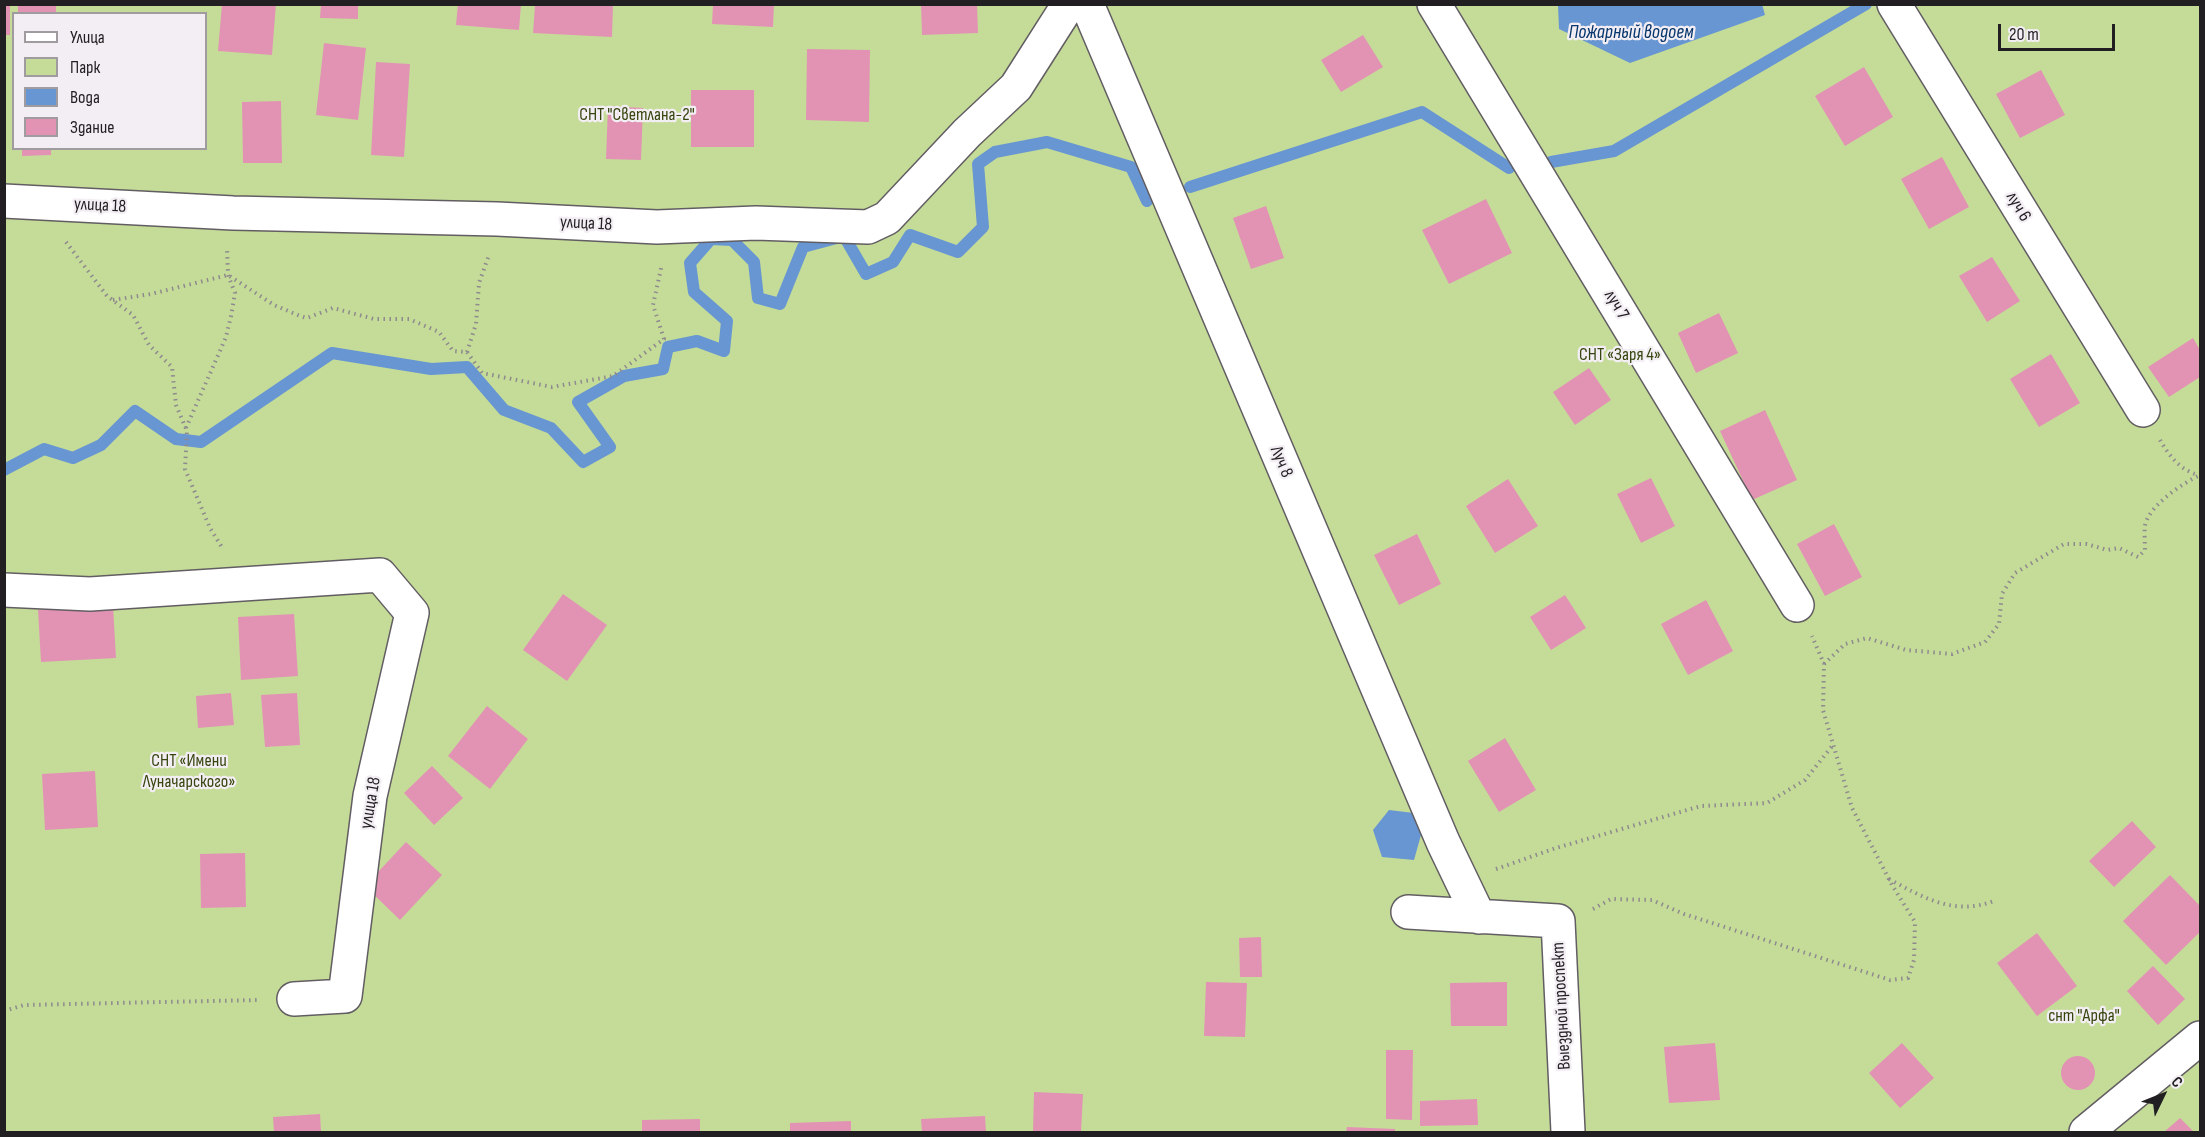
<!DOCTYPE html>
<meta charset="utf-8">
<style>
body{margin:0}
#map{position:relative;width:2205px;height:1137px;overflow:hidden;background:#e6e0e5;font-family:"Sofia Sans Condensed",sans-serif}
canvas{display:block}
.frame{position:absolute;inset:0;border:6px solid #211f21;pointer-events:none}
.legend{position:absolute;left:12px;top:12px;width:195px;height:138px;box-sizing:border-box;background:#f3eef3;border:2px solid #9f9b9f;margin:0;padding:8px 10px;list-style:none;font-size:18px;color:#211f21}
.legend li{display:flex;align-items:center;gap:12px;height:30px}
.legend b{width:30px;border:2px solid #9f9b9f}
.north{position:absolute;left:2133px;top:1065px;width:60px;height:60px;-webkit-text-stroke:4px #f3eef3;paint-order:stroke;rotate:47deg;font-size:16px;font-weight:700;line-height:24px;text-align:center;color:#211f21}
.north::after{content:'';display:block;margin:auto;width:21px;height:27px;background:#211f21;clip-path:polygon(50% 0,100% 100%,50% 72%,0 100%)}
.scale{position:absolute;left:1998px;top:24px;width:117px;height:27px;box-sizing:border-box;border:3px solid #211f21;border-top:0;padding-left:8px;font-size:18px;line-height:21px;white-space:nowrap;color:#211f21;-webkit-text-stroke:4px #f3eef3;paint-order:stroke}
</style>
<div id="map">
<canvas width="2205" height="1137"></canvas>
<div class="frame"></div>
<ul class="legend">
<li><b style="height:8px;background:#fff"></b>Улица</li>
<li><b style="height:16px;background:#c5dc98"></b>Парк</li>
<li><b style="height:16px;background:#6896d2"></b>Вода</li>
<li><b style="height:16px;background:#e293b4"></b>Здание</li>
</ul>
<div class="north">С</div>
<div class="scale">20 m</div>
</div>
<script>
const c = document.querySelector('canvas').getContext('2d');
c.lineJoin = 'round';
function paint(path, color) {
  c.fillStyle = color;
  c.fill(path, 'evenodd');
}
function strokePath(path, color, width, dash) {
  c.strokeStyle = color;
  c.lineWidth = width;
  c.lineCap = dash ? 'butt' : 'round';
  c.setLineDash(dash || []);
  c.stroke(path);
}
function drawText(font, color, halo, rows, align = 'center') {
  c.font = font + ' "Sofia Sans Condensed",sans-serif';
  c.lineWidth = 4.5;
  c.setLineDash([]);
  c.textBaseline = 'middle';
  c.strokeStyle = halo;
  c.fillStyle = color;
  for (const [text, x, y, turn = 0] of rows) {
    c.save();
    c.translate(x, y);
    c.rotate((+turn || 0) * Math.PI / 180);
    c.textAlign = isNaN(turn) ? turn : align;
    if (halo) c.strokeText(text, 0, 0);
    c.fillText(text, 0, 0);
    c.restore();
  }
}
paint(new Path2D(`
 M 4,5 L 2200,5 L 2200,1132 L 5,1132 ZM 14,14 L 206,14 L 206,148 L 14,148 Z`), '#c5dc98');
paint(new Path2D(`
 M 1762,4 L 1765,15 L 1630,63 L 1559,29 L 1558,5 Z
 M 1389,810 L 1414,813 L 1421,835 L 1414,860 L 1382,857 L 1373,830 Z`), '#6896d2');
strokePath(new Path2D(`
 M 1551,162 L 1614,151 L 1866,4
 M 1190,187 L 1422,112 L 1509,168
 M 4,470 L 44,449 L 73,458 L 101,445 L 135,411 L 176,439 L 201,442 L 332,353 L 431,369 L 467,367 L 504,410 L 551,428 L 583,462 L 610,447 L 578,402 L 624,376 L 663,369 L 668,347 L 697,341 L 724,351 L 727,321 L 694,292 L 690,263 L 711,239 L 732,240 L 754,262 L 758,298 L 780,304 L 803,247 L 844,236 L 866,274 L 893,262 L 910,235 L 958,252 L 983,227 L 978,164 L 995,152 L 1047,142 L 1131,167 L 1147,201`), '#6896d2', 12);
paint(new Path2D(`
 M 4,4 L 10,4 L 10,35 L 4,35 Z
 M 18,4 L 56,4 L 56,14 L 18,14 Z
 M 222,4 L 276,4 L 272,55 L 218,51 Z
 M 321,4 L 358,4 L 358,19 L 320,18 Z
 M 458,4 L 521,4 L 519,30 L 456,25 Z
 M 713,4 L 774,4 L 773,27 L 712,24 Z
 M 921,4 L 977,4 L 978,33 L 922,35 Z
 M 535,5 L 613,5 L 612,37 L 533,33 Z
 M 1363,35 L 1383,67 L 1341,92 L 1321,60 Z
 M 324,43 L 366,48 L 358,120 L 316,115 Z
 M 807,49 L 870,50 L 869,122 L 806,120 Z
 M 376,62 L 410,64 L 404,157 L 371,155 Z
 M 1864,67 L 1893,117 L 1845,146 L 1815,96 Z
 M 2041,70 L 2065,115 L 2020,138 L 1996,94 Z
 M 691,90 L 754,90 L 754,147 L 691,147 Z
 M 281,101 L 282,163 L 243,163 L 242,102 Z
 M 608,106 L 643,108 L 641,160 L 606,159 Z
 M 22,148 L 51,148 L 51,155 L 22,156 Z
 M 1942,157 L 1969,207 L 1929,229 L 1901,179 Z
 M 1486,199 L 1512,253 L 1449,284 L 1422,230 Z
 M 1266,206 L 1284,258 L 1251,269 L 1233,218 Z
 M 1992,257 L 2020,301 L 1987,322 L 1959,276 Z
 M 1719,313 L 1738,353 L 1696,373 L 1678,333 Z
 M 2193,338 L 2200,350 L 2200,377 L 2169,397 L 2148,367 Z
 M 2051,354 L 2080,403 L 2039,427 L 2010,379 Z
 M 1589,368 L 1611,400 L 1575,425 L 1553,392 Z
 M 1765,410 L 1797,480 L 1752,500 L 1720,431 Z
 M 1651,478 L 1675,526 L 1641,543 L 1617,494 Z
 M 1508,479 L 1538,526 L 1495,553 L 1466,506 Z
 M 1834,524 L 1862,577 L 1825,596 L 1797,544 Z
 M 1417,534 L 1441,584 L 1399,605 L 1374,555 Z
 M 563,594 L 607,625 L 567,681 L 523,650 Z
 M 1565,595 L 1586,628 L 1551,650 L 1530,617 Z
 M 1706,600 L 1733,651 L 1688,675 L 1661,624 Z
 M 113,606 L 116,658 L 41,662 L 38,610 Z
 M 294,614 L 298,676 L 241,680 L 238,617 Z
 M 231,693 L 234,725 L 198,728 L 196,696 Z
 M 297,693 L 300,745 L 265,747 L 261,695 Z
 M 487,706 L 528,739 L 490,789 L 448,756 Z
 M 1505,738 L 1536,790 L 1499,812 L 1468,761 Z
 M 432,766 L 463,798 L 434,825 L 404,793 Z
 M 95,771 L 98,827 L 45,830 L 42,774 Z
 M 2132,821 L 2156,847 L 2114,887 L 2089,861 Z
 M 406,842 L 442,875 L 400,920 L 365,886 Z
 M 245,853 L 246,907 L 201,908 L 200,854 Z
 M 2170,875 L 2200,906 L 2200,932 L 2166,965 L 2123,921 Z
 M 2037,933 L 2077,986 L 2037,1016 L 1997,963 Z
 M 1261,937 L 1262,977 L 1240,977 L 1239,938 Z
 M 2153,966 L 2185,999 L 2158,1025 L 2127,991 Z
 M 1206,982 L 1247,983 L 1245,1037 L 1204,1036 Z
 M 1507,982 L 1507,1026 L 1451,1026 L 1450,983 Z
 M 1715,1043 L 1720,1100 L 1669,1103 L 1664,1047 Z
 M 1902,1043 L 1934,1078 L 1900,1108 L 1869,1073 Z
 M 1386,1050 L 1413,1050 L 1412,1120 L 1386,1119 Z
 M2061 1073a17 17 0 1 1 34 0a17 17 0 1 1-34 0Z
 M 1034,1092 L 1083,1094 L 1081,1132 L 1033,1132 Z
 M 1477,1099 L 1478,1125 L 1420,1126 L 1420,1101 Z
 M 320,1114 L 321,1132 L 274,1132 L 273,1117 Z
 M 985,1116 L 986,1132 L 922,1132 L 921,1119 Z
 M 2180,1118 L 2194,1132 L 2164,1132 Z
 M 700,1119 L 700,1132 L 642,1132 L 642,1120 Z
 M 851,1121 L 851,1132 L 790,1132 L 790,1123 Z
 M 1347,1127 L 1395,1129 L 1395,1132 L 1346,1132 Z`), '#e293b4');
const minor = new Path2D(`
 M 1087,4 L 1443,842 L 1479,917
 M 1434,4 L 1797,605
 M 1894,4 L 2143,410
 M 4,201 L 233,213 L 497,219 L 657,227 L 756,223 L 868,227 L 887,218 L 967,133 L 1016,87 L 1067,7
 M 4,590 L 90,594 L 380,575 L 412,613 L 370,796 L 345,996 L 294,999
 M 1408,912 L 1558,921 L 1568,1132
 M 2086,1132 L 2200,1038`);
strokePath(minor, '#625d62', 36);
strokePath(new Path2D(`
 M 66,242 L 107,296 L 133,315 L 149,345 L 172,367 L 176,405 L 187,431 L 185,469 L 210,528 L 223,549
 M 113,300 L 151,294 L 228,275 L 274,305 L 300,316 L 307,318 L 333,308 L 374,319 L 409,319 L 439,332 L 453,351 L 467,352 L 482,373 L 552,387 L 613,376 L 664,339 L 653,305 L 662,264
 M 467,352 L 476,324 L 479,283 L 489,255
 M 186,428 L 226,337 L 231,316 L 235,293 L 228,275 L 227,248
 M 2160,440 C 2169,456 2181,471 2199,475
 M 1824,664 L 1845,644 L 1867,638 L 1906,650 L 1952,654 L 1985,642 L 1999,624 L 2002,594 L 2015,573 L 2064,544 L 2087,544 L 2107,550 L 2119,548 L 2138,557 L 2145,550 C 2145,542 2144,533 2145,526 C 2148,506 2183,483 2200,475
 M 1496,869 L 1556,848 L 1701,806 L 1767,803 L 1805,780 L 1833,745
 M 1889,879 C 1924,898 1954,916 1994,901
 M 1593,909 L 1611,899 L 1652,900 L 1684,914 L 1890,980 L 1908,978 L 1914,960 L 1915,922 L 1892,885 L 1852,808 L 1823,710 L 1824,664 L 1812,636
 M 4,1011 L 24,1005 L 257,1000`), '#8e8a8e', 4, [1.5, 4.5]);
strokePath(minor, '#fff', 33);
drawText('18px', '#37460f', '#f3eef3', [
 ["СНТ \"Светлана-2\"",637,115],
 ["СНТ «Заря 4»",1620,355],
 ["СНТ «Имени",189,761],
 ["Луначарского»",189,782],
 ["снт \"Арфа\"",2084,1016]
]);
drawText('18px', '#211f21', '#f3eef3', [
 ["улица 18",100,206,3],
 ["луч 6",2018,207,59],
 ["улица 18",586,224,3],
 ["луч 7",1616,305,59],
 ["Луч 8",1281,462,67],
 ["улица 18",371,803,-80],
 ["Выездной проспект",1562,1006,-93]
]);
drawText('italic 20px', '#07366d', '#f3eef3', [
 ["Пожарный водоем",1631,33]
]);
</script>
